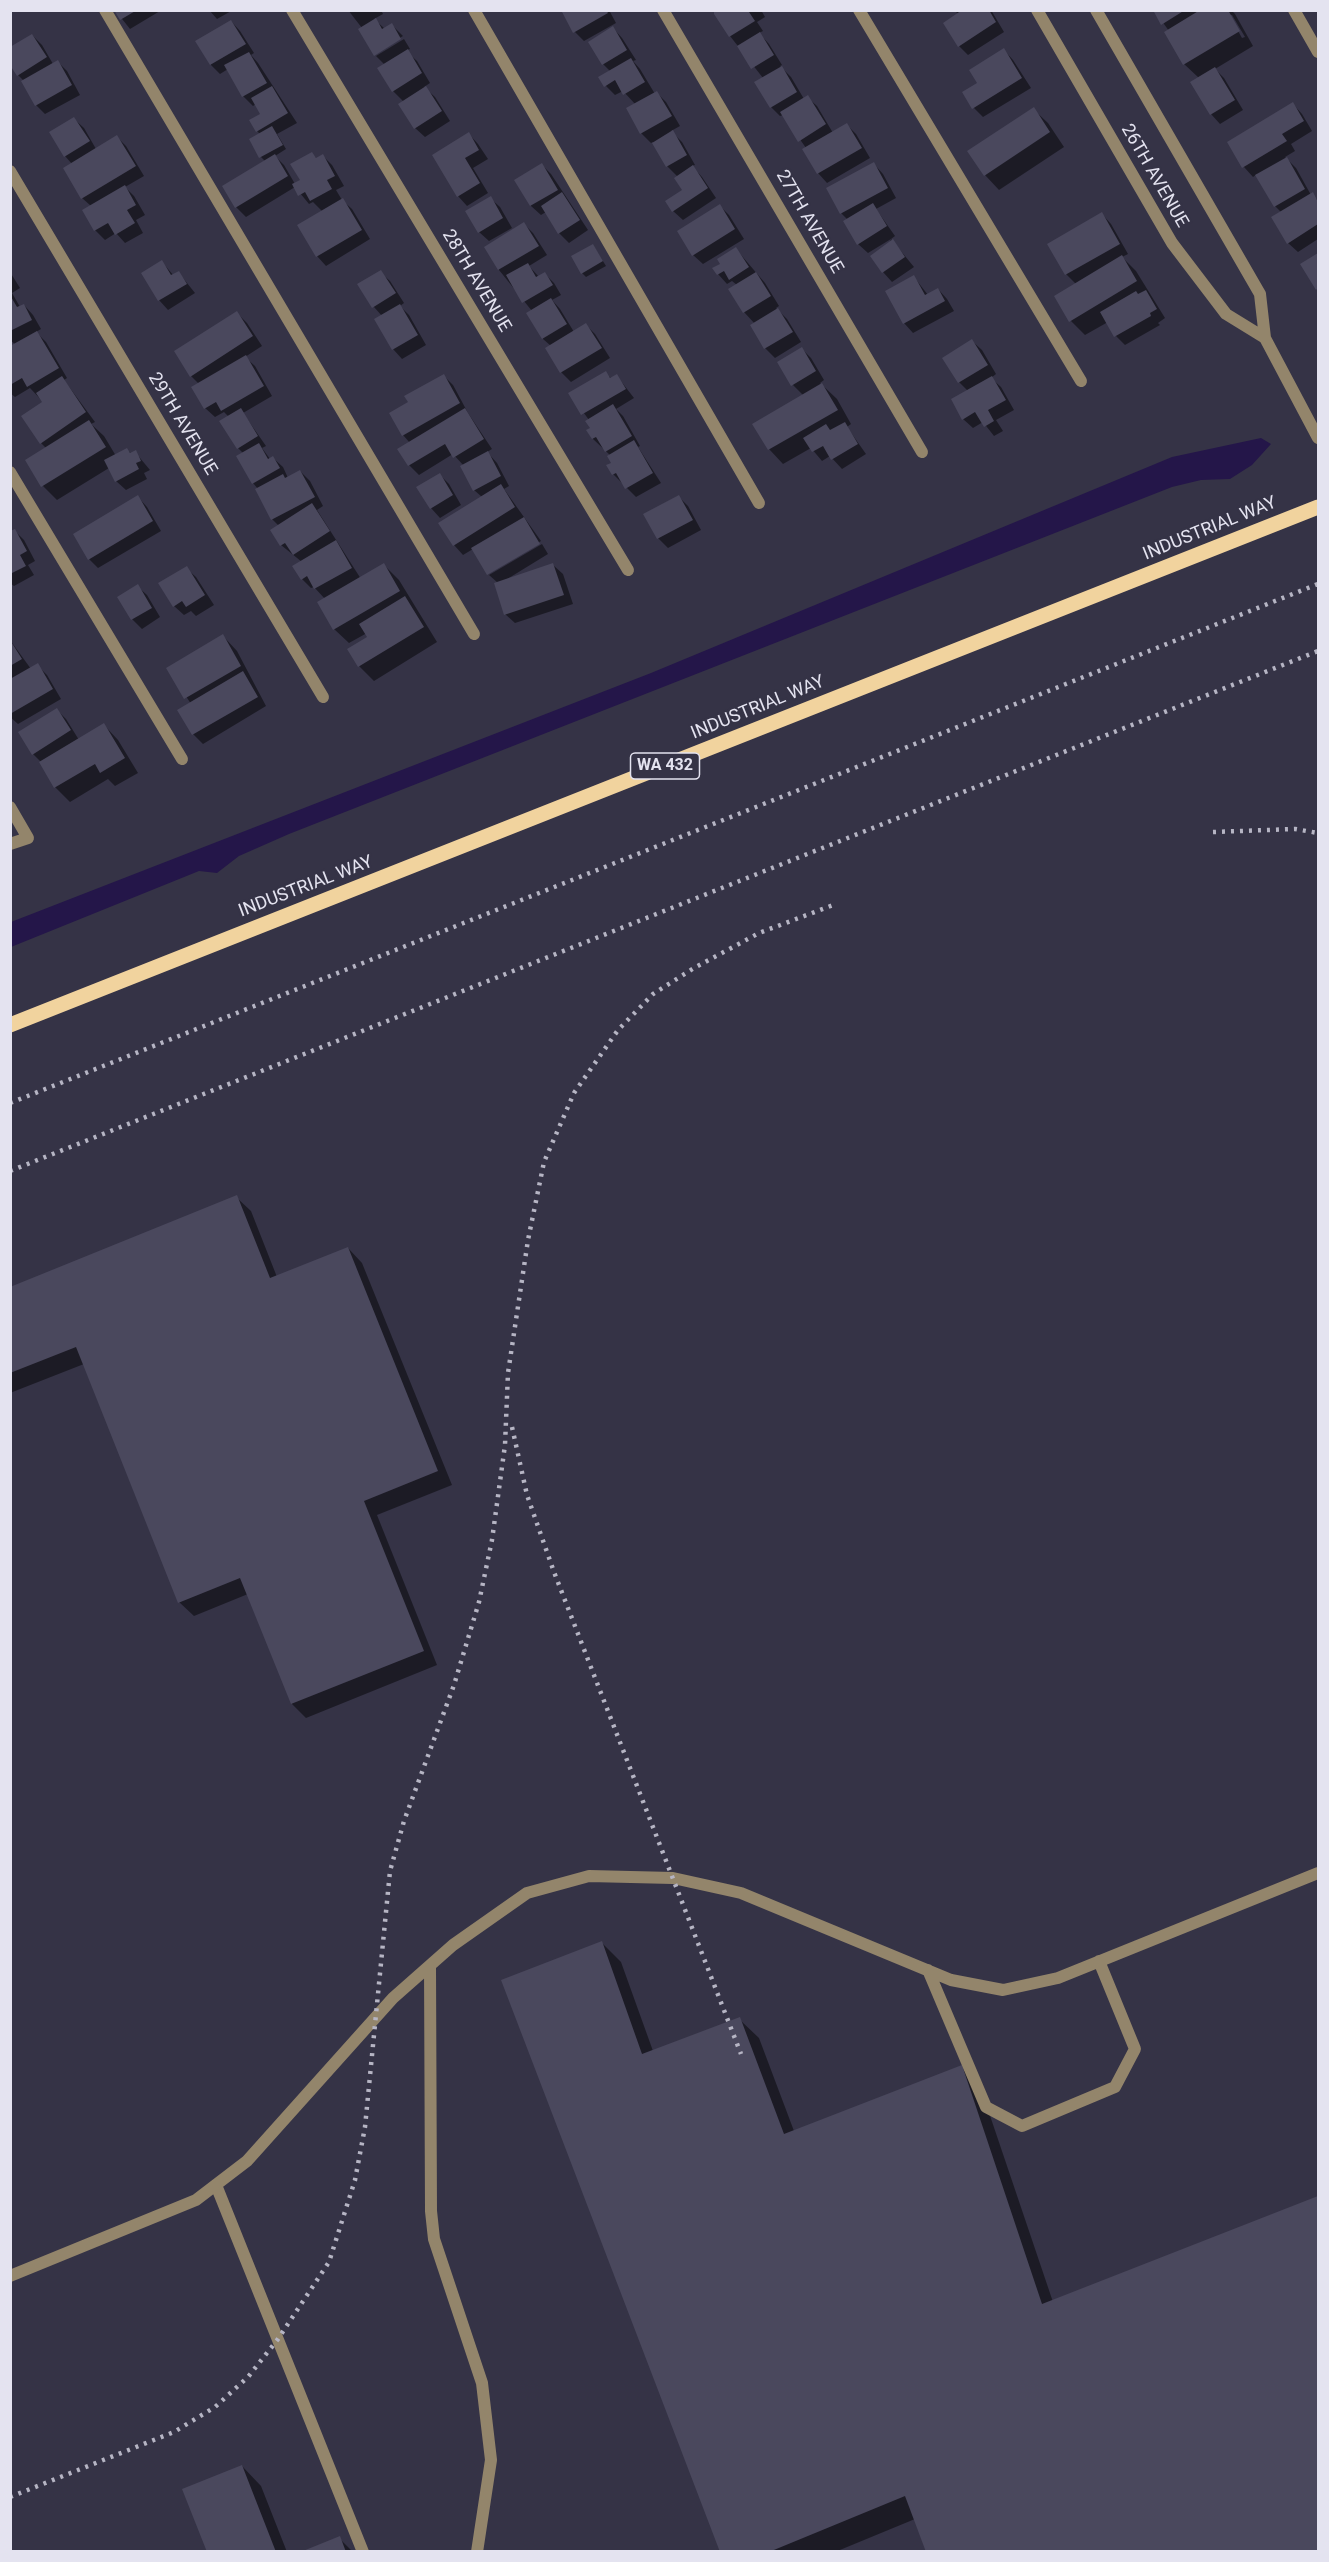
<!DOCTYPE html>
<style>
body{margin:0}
#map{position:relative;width:1329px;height:2562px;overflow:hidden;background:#353346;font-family:Roboto,sans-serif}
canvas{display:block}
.frame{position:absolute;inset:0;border:12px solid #e4e3f0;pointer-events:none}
</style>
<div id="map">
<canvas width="1329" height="2562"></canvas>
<div class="frame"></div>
</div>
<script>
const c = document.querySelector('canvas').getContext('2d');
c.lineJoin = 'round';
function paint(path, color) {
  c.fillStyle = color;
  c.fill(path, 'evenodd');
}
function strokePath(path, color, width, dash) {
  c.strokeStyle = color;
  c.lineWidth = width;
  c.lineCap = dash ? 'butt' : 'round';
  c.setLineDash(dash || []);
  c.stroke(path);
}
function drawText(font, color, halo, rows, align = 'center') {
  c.font = font + ' Roboto,sans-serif';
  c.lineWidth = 4.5;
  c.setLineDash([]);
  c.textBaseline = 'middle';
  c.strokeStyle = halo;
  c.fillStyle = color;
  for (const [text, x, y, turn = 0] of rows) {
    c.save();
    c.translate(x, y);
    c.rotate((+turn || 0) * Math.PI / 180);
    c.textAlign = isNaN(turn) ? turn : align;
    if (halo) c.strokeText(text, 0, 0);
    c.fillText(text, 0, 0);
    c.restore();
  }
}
paint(new Path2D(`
 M 1261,438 L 1271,444 L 1252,465 L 1230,479 L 1201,480 L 1172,487 L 289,834 L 239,856 L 217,873 L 199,871 L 11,947 L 11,922 L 651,673 L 1172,457 Z`), '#241649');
paint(new Path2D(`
 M 115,10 L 160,10 L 160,11 L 130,29 Z
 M 209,10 L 233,10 L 217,19 Z
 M 348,10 L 381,10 L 383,14 L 374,19 L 385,29 L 392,25 L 403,36 L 375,53 L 362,28 Z
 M 563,10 L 609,10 L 616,23 L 584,41 L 575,32 Z
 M 717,10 L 761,10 L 765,17 L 757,22 L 763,31 L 759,33 L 769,44 L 782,65 L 780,66 L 791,77 L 804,99 L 807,97 L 817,106 L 833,133 L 847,125 L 856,134 L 870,158 L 827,183 L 818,173 L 806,148 L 783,115 L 780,116 L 771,107 L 763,78 L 730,36 L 715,12 Z
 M 954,10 L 991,10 L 1004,32 L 968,55 L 959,46 L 958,14 Z
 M 1154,10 L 1231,10 L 1235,14 L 1253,46 L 1215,69 L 1224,78 L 1243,110 L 1220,124 L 1211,114 L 1199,78 L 1184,64 L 1169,31 ZM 1229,15 L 1232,15 L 1245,37 L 1242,38 Z
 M 231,21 L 240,31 L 254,53 L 251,55 L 258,63 L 297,123 L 277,134 L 286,149 L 275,156 L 284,165 L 295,184 L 302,181 L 312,154 L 317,159 L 323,156 L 332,165 L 344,186 L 336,190 L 342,200 L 352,209 L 370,239 L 326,266 L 317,256 L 323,212 L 313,202 L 309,204 L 295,187 L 246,217 L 236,207 L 224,187 L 265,161 L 261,157 L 260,134 L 257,131 L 262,114 L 256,104 L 253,106 L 243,96 L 228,69 L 220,74 L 211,65 L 197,42 Z
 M 613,28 L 622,38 L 636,60 L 633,61 L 640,69 L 655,94 L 657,93 L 666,102 L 680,126 L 671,131 L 682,142 L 695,165 L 692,166 L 702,177 L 716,198 L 683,220 L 673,211 L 684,191 L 678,177 L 667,166 L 653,142 L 651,143 L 641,133 L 628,109 L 636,105 L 623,91 L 615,95 L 606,86 L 610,71 L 603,64 Z
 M 32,35 L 42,45 L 53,64 L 58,62 L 67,71 L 80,95 L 45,114 L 36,105 L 24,81 L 18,75 Z
 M 404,39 L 410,49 L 406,51 L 417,61 L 430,83 L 424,87 L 435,97 L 450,121 L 425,137 L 415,128 L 404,102 L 393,91 L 385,65 L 376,56 Z
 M 1004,50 L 1013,60 L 1031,88 L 983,117 L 974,108 L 979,84 Z
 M 1293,104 L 1302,114 L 1312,131 L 1291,144 L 1295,151 L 1285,157 L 1296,168 L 1311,195 L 1318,200 L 1318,239 L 1298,252 L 1288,243 L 1282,213 L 1275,206 L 1257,174 L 1253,177 L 1244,167 L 1229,143 Z
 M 1033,109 L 1048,123 L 1064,147 L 999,190 L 985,175 Z
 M 74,119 L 84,128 L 96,149 L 117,137 L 126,146 L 144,176 L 125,187 L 134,196 L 145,215 L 136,220 L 143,233 L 125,243 L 116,233 L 105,240 L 95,230 L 91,206 L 82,198 L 72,164 L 65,156 Z
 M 469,134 L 478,144 L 488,159 L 473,168 L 488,193 L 467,206 L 458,196 Z
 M 874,164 L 883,174 L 896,198 L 876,209 L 895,236 L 891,239 L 914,267 L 892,282 L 883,272 L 891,239 L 868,253 L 858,244 L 848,220 L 841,213 Z
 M 542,165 L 551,174 L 588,230 L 569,243 L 559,233 L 546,212 L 541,215 L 531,206 L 516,180 Z
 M 490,198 L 500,207 L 512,228 L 489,241 L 479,232 Z
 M 720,206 L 729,215 L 744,239 L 703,264 L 693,255 Z
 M 1102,214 L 1111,224 L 1128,254 L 1122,257 L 1136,271 L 1165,318 L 1158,323 L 1160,325 L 1125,345 L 1116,336 L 1108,322 L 1085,335 L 1071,321 L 1076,284 L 1066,274 Z
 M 524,224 L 533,233 L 547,255 L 529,266 L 539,277 L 545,274 L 554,283 L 561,295 L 552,300 L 560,309 L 574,332 L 586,325 L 595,334 L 610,358 L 571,382 L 561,372 L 547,348 L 551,346 L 543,339 L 528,313 L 532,311 L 499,270 L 486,248 Z
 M 593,245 L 606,266 L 586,277 L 582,273 Z
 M 736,249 L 765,283 L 779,306 L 776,308 L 787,319 L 801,342 L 775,358 L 765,348 L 752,326 L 755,324 L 744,312 L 737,285 L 732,281 L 727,284 L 718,274 L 722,264 Z
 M 1318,254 L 1318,290 L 1302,265 Z
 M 162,262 L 174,276 L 179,273 L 195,293 L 168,310 L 159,300 Z
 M 10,272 L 20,288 L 12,293 L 20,307 L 24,305 L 33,315 L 41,329 L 36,332 L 46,342 L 67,378 L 64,380 L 95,422 L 91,424 L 104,436 L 116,456 L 127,450 L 132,454 L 135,452 L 150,470 L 144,473 L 147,479 L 126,490 L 116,481 L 109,468 L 57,500 L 43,486 L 47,449 L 41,443 L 44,403 L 30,388 L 15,397 L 10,393 L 10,348 L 16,345 L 10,340 Z
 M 380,272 L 390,281 L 404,303 L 400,306 L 409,315 L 426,345 L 402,359 L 393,349 L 382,316 L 374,307 L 359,285 Z
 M 914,277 L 928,295 L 938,289 L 947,299 L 954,311 L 913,333 L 904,323 Z
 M 237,313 L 247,323 L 262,346 L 245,357 L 255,366 L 272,396 L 243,413 L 266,446 L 262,448 L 270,459 L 273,458 L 283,467 L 288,478 L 300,471 L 310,481 L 323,506 L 317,510 L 361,579 L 384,565 L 399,580 L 437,642 L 374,681 L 359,666 L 369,637 L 367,633 L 349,643 L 334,629 L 325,599 L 314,587 L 311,588 L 302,579 L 302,562 L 281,545 L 279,526 L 272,519 L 258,489 L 253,483 L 244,454 L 238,448 L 229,417 L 224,412 L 215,417 L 205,408 L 199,384 L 191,376 Z
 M 972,341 L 982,350 L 996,374 L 991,378 L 1001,387 L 1014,410 L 996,420 L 1003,431 L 994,436 L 983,422 L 973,428 L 963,419 L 968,391 L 959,382 Z
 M 802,349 L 811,358 L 824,380 L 820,383 L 837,399 L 851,424 L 847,427 L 866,454 L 842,469 L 830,456 L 822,461 L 811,448 L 783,464 L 769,449 L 804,396 L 793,385 Z
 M 605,373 L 612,379 L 617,376 L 634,398 L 616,409 L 623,416 L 640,446 L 638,447 L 661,483 L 636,497 L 613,474 L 609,465 L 613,463 L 611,456 L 593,439 L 589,420 L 570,394 Z
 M 444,376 L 453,385 L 468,413 L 492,449 L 487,452 L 497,463 L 509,486 L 504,489 L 541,541 L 489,572 L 489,574 L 473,549 L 463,555 L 454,545 L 440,523 L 482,497 L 474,490 L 464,466 L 453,454 L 419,475 L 409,465 L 410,443 L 403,435 L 410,403 Z
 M 440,475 L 449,484 L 461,505 L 440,518 L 431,508 L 418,487 Z
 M 678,496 L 688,506 L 701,530 L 668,548 L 658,538 L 645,514 Z
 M 138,497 L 147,507 L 161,531 L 98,568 L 89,559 Z
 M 14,530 L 24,540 L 35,561 L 28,565 L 34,575 L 14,586 L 10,583 L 10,532 Z
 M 542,544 L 548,554 L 504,581 L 553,565 L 563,574 L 573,604 L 515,623 L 505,614 L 498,583 L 489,575 Z
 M 186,568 L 196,577 L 214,605 L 196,616 L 191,611 L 184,615 L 174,606 L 161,584 Z
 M 137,586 L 147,595 L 160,617 L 142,629 L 132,619 L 119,597 Z
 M 223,636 L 237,651 L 266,706 L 203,744 L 193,734 L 191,704 L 168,668 Z
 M 10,640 L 31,669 L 37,665 L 47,675 L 61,699 L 18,724 L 10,717 Z
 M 57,710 L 66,719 L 79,740 L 104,725 L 118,740 L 138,773 L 115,786 L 108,779 L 70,802 L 55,787 L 41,762 L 33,754 Z
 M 236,1197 L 251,1211 L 277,1277 L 348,1248 L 362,1263 L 452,1485 L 377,1515 L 437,1665 L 306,1718 L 292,1704 L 248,1594 L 194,1616 L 179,1602 L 84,1364 L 10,1393 L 10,1289 Z
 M 602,1943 L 621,1962 L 653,2051 L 739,2019 L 759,2038 L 794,2131 L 961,2067 L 980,2086 L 1053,2302 L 1318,2198 L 1318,2552 L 927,2552 L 915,2519 L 835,2552 L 722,2552 Z
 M 242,2466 L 261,2486 L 287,2552 L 209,2552 Z
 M 339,2538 L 353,2552 L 306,2552 Z`), '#0007');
paint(new Path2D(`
 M 114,10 L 137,10 L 120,20 Z
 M 561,10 L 606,10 L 608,13 L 573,33 Z
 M 714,10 L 752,10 L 749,12 L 755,21 L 729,37 L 714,14 Z
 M 962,10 L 989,10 L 996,22 L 958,47 L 943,23 Z
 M 1153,10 L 1185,10 L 1161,25 Z
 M 1200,10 L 1228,10 L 1240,31 L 1183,65 L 1164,32 Z
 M 376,18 L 382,29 L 392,23 L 401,39 L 374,56 L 358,29 Z
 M 231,20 L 246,44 L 210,65 L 195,41 Z
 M 613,26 L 627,50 L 602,65 L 588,42 Z
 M 760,32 L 774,55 L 751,69 L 737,46 Z
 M 32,34 L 47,57 L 17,76 L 10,65 L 10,47 Z
 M 1004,48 L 1022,78 L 972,109 L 962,92 L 977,83 L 969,70 Z
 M 408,49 L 422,73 L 392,92 L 377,68 Z
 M 249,52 L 267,83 L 242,97 L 224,65 Z
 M 631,58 L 645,82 L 623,95 L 615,80 L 604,87 L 598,77 Z
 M 58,60 L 72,85 L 35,106 L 21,81 Z
 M 782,66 L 797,92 L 770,108 L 754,82 Z
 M 1215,67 L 1235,100 L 1210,115 L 1190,82 Z
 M 272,86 L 288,113 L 256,132 L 249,120 L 260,114 L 251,98 Z
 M 426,86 L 442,111 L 414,129 L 398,104 Z
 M 657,91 L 672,116 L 640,134 L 626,108 Z
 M 808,95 L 826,124 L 798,142 L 780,112 Z
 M 1293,102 L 1304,121 L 1282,134 L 1287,141 L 1242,168 L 1227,142 Z
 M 1034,107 L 1050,132 L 984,176 L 967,151 Z
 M 74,117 L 90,141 L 64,157 L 49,132 Z
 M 847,123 L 862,148 L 817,174 L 802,149 Z
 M 272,126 L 283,145 L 259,158 L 249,139 Z
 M 673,130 L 687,155 L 666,167 L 652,143 Z
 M 469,132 L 479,150 L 465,158 L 480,183 L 457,197 L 432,155 Z
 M 117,135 L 136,166 L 81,199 L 63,168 Z
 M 312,152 L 316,158 L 323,154 L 335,176 L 327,180 L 332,189 L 310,201 L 305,192 L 298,196 L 292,184 L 300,180 L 290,164 Z
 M 275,154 L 288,176 L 235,208 L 222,186 Z
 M 1287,157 L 1305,189 L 1274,207 L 1255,175 Z
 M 874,162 L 888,188 L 840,214 L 826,188 Z
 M 542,163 L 558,190 L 530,206 L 514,180 Z
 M 693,165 L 708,188 L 672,212 L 665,201 L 682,190 L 674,178 Z
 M 125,185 L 136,205 L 127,210 L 135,223 L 115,235 L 108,223 L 94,231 L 82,210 Z
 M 562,192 L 580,220 L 558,234 L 541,206 Z
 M 1313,192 L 1318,202 L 1318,224 L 1287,244 L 1271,217 Z
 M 491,196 L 503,218 L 478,233 L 465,211 Z
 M 343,198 L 362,230 L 316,257 L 297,225 Z
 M 873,203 L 887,226 L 857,245 L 843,221 Z
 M 720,204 L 735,229 L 692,256 L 677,231 Z
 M 1102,212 L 1120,244 L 1065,275 L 1047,244 Z
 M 524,222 L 539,246 L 498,270 L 484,247 Z
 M 893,239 L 905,257 L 882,273 L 870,256 Z
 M 593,244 L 603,261 L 581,274 L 571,256 Z
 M 736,247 L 749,267 L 729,280 L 724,271 L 717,275 L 712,268 L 720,264 L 717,259 Z
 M 1318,253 L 1318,288 L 1316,290 L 1300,264 Z
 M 1122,255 L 1137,281 L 1069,322 L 1054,296 Z
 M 162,260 L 171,275 L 179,271 L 187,284 L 158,301 L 141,273 Z
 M 528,263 L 536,277 L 545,272 L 553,285 L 522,303 L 506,275 Z
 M 381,270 L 396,293 L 372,308 L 357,284 Z
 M 756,272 L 771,296 L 743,313 L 728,289 Z
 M 914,275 L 925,295 L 938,288 L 945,301 L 903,324 L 885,291 Z
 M 1146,290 L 1157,309 L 1150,313 L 1151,316 L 1114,337 L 1100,312 L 1136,291 L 1138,294 Z
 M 10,295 L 17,307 L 24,304 L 32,320 L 10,331 Z
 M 551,298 L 567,324 L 542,339 L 526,313 Z
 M 400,304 L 418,335 L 392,350 L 374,319 Z
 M 778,308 L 793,332 L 764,349 L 750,325 Z
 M 237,311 L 253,336 L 190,377 L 174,351 Z
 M 586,323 L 602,348 L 560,373 L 545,348 Z
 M 37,331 L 59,368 L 27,387 L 22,378 L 10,385 L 10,346 Z
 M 972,339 L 988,365 L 958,383 L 942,358 Z
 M 802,347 L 816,371 L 791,386 L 777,362 Z
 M 246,355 L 264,386 L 221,411 L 216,402 L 204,409 L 191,387 Z
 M 606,371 L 610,378 L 617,374 L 626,389 L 581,415 L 568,393 Z
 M 444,374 L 460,403 L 402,436 L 389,413 L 408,402 L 404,396 Z
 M 62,376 L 86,412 L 40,444 L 21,416 L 42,402 L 36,393 Z
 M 992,376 L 1006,400 L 988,410 L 994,421 L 984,427 L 975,412 L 962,420 L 951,399 Z
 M 822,383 L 838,410 L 768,450 L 752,424 Z
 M 613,404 L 632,436 L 605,452 L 596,437 L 592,439 L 586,430 L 590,428 L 585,421 Z
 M 241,408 L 258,436 L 237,449 L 219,421 Z
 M 465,408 L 484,439 L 453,458 L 445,444 L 408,466 L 397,449 Z
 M 89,420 L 106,447 L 41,487 L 25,460 Z
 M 845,422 L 858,444 L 831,460 L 823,446 L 812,452 L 803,438 L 826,424 L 830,430 Z
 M 634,440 L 653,473 L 625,489 L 616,473 L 612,475 L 606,465 L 611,463 L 607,456 Z
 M 259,443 L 268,459 L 273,456 L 280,468 L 252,484 L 236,456 Z
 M 127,448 L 130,453 L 136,450 L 141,461 L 136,463 L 139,469 L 115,482 L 104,460 Z
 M 488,451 L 501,476 L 473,491 L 460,466 Z
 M 300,470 L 315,497 L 271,520 L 255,489 L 283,474 L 285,478 Z
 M 440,473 L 453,495 L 430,509 L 416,487 Z
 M 501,484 L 515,507 L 453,546 L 438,523 Z
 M 138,495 L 153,521 L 88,560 L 73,534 Z
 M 679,495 L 693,520 L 657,539 L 643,514 Z
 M 312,503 L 330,531 L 293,555 L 285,543 L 280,546 L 270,530 Z
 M 524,517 L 540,544 L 487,575 L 471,548 Z
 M 15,529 L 27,551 L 20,555 L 26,566 L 10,574 L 10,531 Z
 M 336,540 L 352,568 L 314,589 L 307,576 L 301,580 L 292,566 Z
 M 384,563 L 400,591 L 333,630 L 317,602 Z
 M 553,563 L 564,595 L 504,615 L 494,583 Z
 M 187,566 L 205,595 L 186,607 L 182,601 L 173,607 L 158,583 Z
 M 138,584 L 152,608 L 131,620 L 117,597 Z
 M 405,596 L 424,627 L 358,667 L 347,649 L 367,637 L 359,624 Z
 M 223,634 L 241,666 L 184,699 L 166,668 Z
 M 10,640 L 22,659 L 10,666 Z
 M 38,663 L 53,689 L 10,714 L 10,679 Z
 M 243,671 L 258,697 L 192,735 L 177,710 Z
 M 57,708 L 71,730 L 32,755 L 18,732 Z
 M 104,723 L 125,758 L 100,773 L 95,764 L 54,788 L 39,762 Z
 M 237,1195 L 270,1278 L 348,1247 L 438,1471 L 364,1501 L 424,1651 L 291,1704 L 240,1578 L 178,1603 L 76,1347 L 10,1373 L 10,1287 Z
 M 602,1941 L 642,2054 L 740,2017 L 784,2134 L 962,2065 L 1042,2304 L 1318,2196 L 1318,2552 L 926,2552 L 905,2496 L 769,2552 L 720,2552 L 501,1980 Z
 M 242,2465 L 276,2552 L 207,2552 L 182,2489 Z
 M 340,2536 L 346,2552 L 303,2552 L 303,2551 Z`), '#4a485d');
strokePath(new Path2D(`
 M 105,10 L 474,634
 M 474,10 L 759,503
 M 859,10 L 1081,381
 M 1294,10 L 1318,52
 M 10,472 L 182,759
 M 430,1966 L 431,2211 L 434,2239 L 482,2383 L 491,2460 L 477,2552
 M 928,1970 L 986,2107 L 1022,2126 L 1115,2087 L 1135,2049 L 1099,1961
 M 216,2185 L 363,2552
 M 10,2276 L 196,2200 L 247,2161 L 393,1998 L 453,1945 L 527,1893 L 589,1876 L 673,1878 L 741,1893 L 951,1980 L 1003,1990 L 1058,1978 L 1318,1873`), '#93856b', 12);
strokePath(new Path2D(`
 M 292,10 L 628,570
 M 663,10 L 922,452
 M 1037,10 L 1172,243 L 1226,314 L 1265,338
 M 1096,10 L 1260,294 L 1265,338 L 1318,438
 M 10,171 L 323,697
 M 10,807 L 28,838 L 10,844`), '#93856b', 12);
strokePath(new Path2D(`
 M 10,1025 L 1318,507`), '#f1d39e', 15);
strokePath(new Path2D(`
 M 1213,832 L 1295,829 L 1318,833
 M 10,1103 L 1318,584
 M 10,1171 L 1318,651
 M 512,1427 L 527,1495 L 554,1572 L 741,2054
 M 10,2497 L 174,2432 L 215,2407 L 248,2377 L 278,2339 L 329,2262 L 355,2180 L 365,2127 L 390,1871 L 404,1821 L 454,1685 L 479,1602 L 492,1540 L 505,1445 L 508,1373 L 528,1240 L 544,1162 L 574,1093 L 618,1030 L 653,994 L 694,968 L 759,933 L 836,904`), '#b6b5c4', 4.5, [3, 6]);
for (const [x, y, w] of [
 [665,766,69]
]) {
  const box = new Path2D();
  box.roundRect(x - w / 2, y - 13, w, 26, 4.5);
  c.fillStyle = '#353346';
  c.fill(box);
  strokePath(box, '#e4e3f0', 1.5);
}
drawText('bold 16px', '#e4e3f0', null, [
 ["WA 432",665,766]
]);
drawText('18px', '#e4e3f0', '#353346', [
 ["26TH AVENUE",1154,176,60],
 ["27TH AVENUE",809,222,60],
 ["28TH AVENUE",476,281,59],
 ["29TH AVENUE",182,424,59],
 ["INDUSTRIAL WAY",1210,529,-22],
 ["INDUSTRIAL WAY",758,708,-22],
 ["INDUSTRIAL WAY",306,887,-21]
]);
</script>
